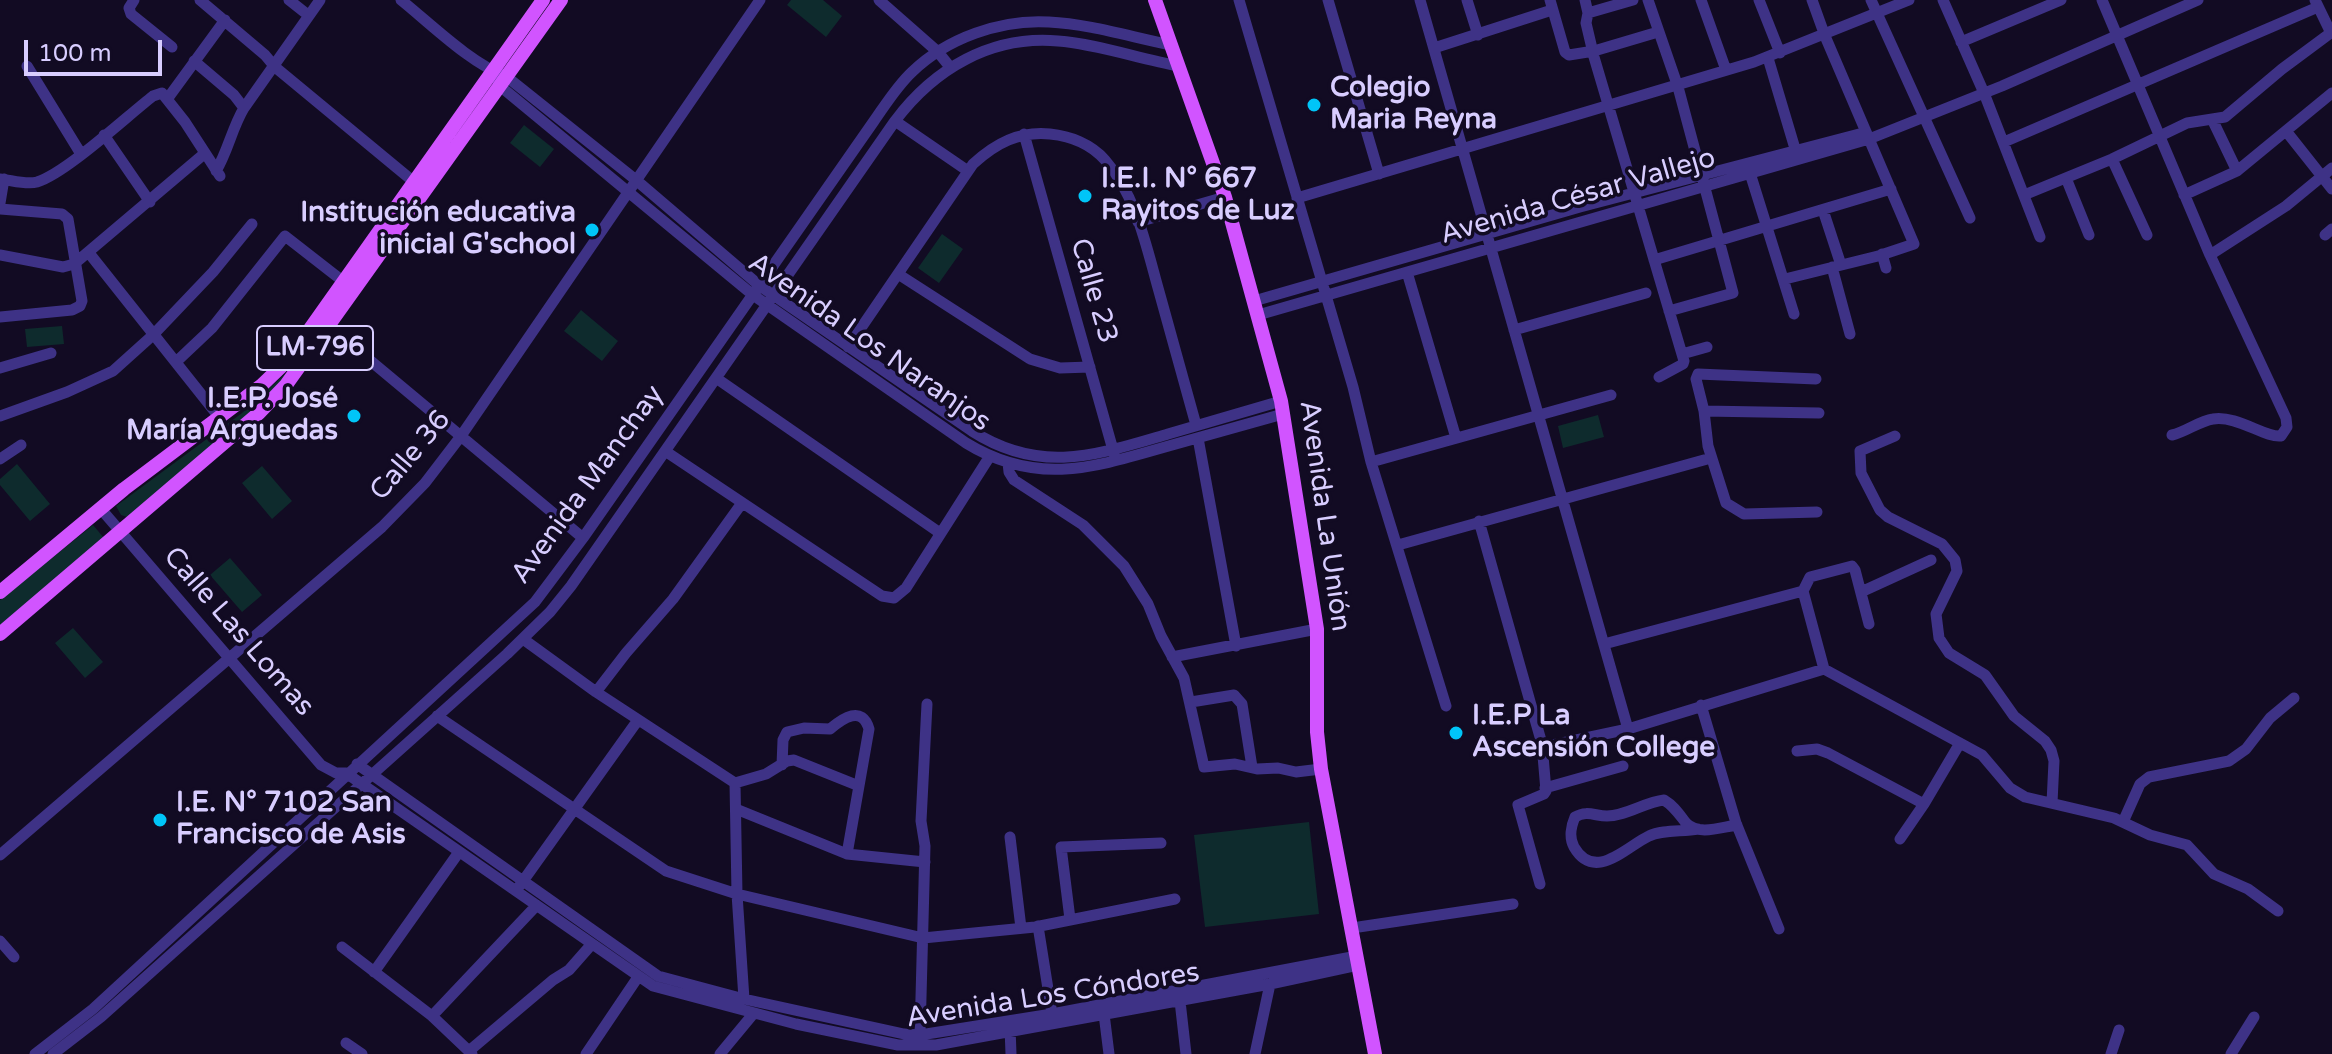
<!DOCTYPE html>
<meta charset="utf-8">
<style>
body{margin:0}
#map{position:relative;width:2332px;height:1054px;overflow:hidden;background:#120b23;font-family:"Varela Round",sans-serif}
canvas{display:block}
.scale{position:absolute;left:24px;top:40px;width:138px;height:36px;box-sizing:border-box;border:4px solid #d8cdff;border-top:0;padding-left:10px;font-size:24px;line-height:28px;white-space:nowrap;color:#d8cdff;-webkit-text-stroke:6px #120b23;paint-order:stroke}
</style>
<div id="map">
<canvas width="2332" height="1054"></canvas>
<div class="scale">100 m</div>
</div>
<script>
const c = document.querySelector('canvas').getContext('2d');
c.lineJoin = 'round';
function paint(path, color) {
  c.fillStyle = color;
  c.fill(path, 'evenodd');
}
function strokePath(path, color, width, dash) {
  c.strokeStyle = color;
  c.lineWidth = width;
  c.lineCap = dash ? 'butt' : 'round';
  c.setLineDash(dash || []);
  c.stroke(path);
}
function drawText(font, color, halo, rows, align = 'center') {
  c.font = font + ' "Varela Round",sans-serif';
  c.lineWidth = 7;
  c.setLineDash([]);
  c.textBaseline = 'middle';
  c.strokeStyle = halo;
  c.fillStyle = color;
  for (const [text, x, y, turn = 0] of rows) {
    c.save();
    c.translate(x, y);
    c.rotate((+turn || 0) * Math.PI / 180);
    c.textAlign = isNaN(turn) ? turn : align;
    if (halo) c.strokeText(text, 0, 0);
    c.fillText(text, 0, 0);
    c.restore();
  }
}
paint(new Path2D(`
 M 791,0 L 823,0 L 842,16 L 826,37 L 787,5 Z
 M 524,125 L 554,149 L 540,167 L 510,143 Z
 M 942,234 L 963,249 L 939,283 L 918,268 Z
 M 581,310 L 618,341 L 602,361 L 564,331 Z
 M 62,326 L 64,344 L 27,347 L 25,329 Z
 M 297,363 L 268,399 L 127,517 L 121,515 L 116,506 L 242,413 Z
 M 1598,415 L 1604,437 L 1563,448 L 1558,426 Z
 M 17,464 L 50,504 L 30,521 L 0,485 L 0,479 Z
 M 262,466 L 292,501 L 272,519 L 242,483 Z
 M 93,525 L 104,538 L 0,625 L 0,600 Z
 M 230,558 L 262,595 L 242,612 L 210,575 Z
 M 73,628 L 103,662 L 85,678 L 55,643 Z
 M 1309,822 L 1319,914 L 1205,927 L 1194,835 Z`), '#0e2b2d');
strokePath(new Path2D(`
 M 134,0 L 129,8 L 131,14 L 172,47
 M 200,0 L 265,55 L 275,67 L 414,182
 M 289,0 L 308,15
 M 401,0 C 432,25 470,63 507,77 L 636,180 L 760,286 L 972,431 C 1041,475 1096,455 1168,434 C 1206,423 1244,412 1281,401
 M 879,0 L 938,52 L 950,67
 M 1239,0 L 1353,387 L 1371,462 L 1446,706
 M 1328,0 L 1379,174
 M 1420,0 L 1628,729
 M 1467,0 L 1478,35
 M 1550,0 L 1565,52 L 1569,55 L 1594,51 L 1658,32
 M 1585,0 L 1588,13 L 1586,23 L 1594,57 L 1684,361 L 1683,364 L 1659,377
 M 1648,0 L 1678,87 L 1733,293 L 1669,311
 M 1701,0 L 1726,70
 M 1759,0 L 1780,53
 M 1871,0 L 1970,218
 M 1943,0 L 1984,93 L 2040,237
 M 2102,0 L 2210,255 L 2286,418 L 2287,427 L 2281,436 C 2265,438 2237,415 2213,419 C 2199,421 2186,432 2172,435
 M 2315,0 L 2331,33
 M 1588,13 L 1633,0
 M 1961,42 L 2061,0
 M 1434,48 L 1552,10
 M 1768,58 L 1796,152
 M 194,61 L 234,95 L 244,108
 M 27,66 L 81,154
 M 497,79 L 500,86 L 753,295 L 966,443 C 1036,486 1092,468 1165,447 C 1205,436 1244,425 1283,414
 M 168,98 L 225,20
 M 2212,119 L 2237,171
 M 895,121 L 968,171
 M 2286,131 L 2332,189
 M 1024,134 L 1115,457
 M 104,135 L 150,202
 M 2004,142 L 2318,7
 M 2112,159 L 2147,235
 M 216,171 C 228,151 232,128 244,108 L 320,0
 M 1750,173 L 1794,314
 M 2066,178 L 2089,235
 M 0,179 C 11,180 26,185 37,182 C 66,173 126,117 153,96 L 162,93 L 185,122 L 220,176
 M 2024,195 L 2112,159 L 2187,123 L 2225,117 L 2282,69 L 2332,32
 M 2184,195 L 2237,171 L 2332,93
 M 1297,198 L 1754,62 L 1909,0
 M 0,203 L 4,179
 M 0,209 L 62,214 L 68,219 L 82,301 L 80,306 L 72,310 L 0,317
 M 1823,210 L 1841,265
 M 1138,222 L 1225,197
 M 2325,235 L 2332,229
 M 89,253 L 220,418
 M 1882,254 L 1886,268
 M 0,255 L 63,267 L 74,264 L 204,154
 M 2210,255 L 2286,206 L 2332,168
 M 1654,260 L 1891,189
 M 1832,267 L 1850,334
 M 1407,272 L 1456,438
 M 898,274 L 1030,359 L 1060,368 L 1090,367
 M 1785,279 L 1878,256 L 1914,244 L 1825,36 L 1812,0
 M 1254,301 L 1580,207 L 1863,133
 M 1258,315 L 1869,139 L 2002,86 L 2198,0
 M 330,327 L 583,538
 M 1514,330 L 1646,293
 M 848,347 L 973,164 C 996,143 1019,131 1050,134 C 1070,136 1091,144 1105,160 C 1137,196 1147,250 1160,295 C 1172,339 1184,382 1196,425
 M 1682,354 L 1707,347
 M 176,362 L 212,328 L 285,236 L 344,282
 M 0,368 L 51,353
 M 716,378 L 940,533
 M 1704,411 L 1696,379 L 1698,374 L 1816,379
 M 0,416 L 67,392 L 113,371 L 153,335 L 213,272 L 252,224
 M 1895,436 L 1860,451 L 1861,473 L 1880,510 L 1888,517 L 1942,544 L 1955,560 L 1957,571 L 1936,614 L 1939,638 L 1949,653 L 1985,675 L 2014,716 L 2045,741 L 2051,750 L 2054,761 L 2052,803
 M 1198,438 L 1236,646
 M 665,451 L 882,596 L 894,598 L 906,588 L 990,456
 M 0,459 L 21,445
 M 1371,462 L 1611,395
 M 1008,463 L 1009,472 L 1014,480 L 1083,525 L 1124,566 L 1148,604 L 1161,636 L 1184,678 L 1204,767 L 1235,764 L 1257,769 L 1278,768 L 1296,772 L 1321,769
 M 101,509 L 321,765 L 336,773 L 346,773 L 653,986 L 796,1024 L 898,1045 L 936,1045 L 1270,984 L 1358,965
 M 1817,512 L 1744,514 L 1726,503 L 1708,446 L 1704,411 L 1819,413
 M 1479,521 L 1542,744 L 1546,791 L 1544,794 L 1518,805 L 1540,884
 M 1398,545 L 1711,458
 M 1861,592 L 1931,560
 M 523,639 L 596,692 L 735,783 L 766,774 L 787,761 L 794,760 L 859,786
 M 1604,644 L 1803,591
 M 1172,657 L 1317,629
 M 1824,669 L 1803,591 L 1810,577 L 1852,566 L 1855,570 L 1869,624
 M 596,692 L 626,653 L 673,599 L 742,503
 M 1191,702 L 1234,695 L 1242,704 L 1252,767
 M 1701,705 L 1736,823 L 1779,929
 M 437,716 L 666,871 L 737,894 L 923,938 L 1035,927 L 1175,899
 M 1542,744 L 1548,746 L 1628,729 L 1824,669 L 1982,755 L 2010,788 L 2025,797 L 2114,818 L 2150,835 L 2187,845 L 2214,874 L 2248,889 L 2278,911
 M 1797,751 L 1817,749 L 1828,753 L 1924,804
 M 357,764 L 658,976 L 744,999 L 904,1034 L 920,1035 L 1052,1014 L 1357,956
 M 782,765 L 783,740 L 787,732 L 804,728 L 830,729 C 843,718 862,705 869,729 L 847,854
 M 735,783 L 737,894 L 744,999
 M 1545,788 L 1623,766
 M 736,809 L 847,854 L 925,862
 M 2123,822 L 2140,784 L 2149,777 L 2229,761 L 2246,749 L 2270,718 L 2294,698
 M 1698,829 C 1683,832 1663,829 1649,836 C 1627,846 1595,883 1574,847 C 1569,838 1571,826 1575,817 C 1587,810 1595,816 1607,816 C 1626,816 1645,802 1664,800 C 1674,806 1679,814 1686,823 C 1698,836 1722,827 1737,825
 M 1010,837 L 1021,928
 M 1900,839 L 1924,804 L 1960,743
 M 0,855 L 382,527 L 425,483 L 461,436 L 760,0
 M 518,888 L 638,720
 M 1070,919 L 1061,847 L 1161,843
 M 1038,926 L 1052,1014
 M 1352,928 L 1513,904
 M 0,941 L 14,957
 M 342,947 L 432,1016 L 472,1054
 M 374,972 L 459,852
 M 1180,1001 L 1186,1054
 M 1104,1014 L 1109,1054
 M 432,1016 L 536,906
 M 1010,1027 L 1011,1054
 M 920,1035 L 925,846 L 921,821 L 927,704
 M 346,1043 L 362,1054
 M 469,1051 L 553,980 L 569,970 L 591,945
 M 35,1054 L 93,1009 L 535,602 L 583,538 L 874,121 C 886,104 897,86 912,72 C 947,38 1001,19 1049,22 C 1089,24 1131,37 1171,45
 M 53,1054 L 101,1017 L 507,654 L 550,612 L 571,586 L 895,121 C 934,69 991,35 1058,41 C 1098,44 1139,59 1179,66
 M 586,1054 L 638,977
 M 720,1054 L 754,1013
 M 1255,1054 L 1270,984
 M 2111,1054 L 2119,1030
 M 2231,1054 L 2254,1017`), '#3e3286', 11);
strokePath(new Path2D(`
 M 1155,0 L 1225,197 L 1281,401 L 1317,629 L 1317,732 L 1321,769 L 1375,1054
 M 0,592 L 124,489 L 262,385 L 288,360 L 543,0
 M 0,634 L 259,413 L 286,385 L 561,0`), '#d154ff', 14);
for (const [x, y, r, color] of [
 [1314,105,8,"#00c5f8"],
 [1085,196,8,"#00c5f8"],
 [592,230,8,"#00c5f8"],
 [354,416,8,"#00c5f8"],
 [1456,733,8,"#00c5f8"],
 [160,820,8,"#00c5f8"]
]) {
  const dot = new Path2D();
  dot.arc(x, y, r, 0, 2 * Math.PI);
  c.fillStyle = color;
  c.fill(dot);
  strokePath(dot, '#120b23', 3);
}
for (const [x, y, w] of [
 [315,348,116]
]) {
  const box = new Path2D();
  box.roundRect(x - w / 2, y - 22, w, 44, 6);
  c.fillStyle = '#120b23';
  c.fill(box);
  strokePath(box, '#d8cdff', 2);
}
drawText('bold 26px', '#d8cdff', null, [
 ["LM-796",315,348]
]);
drawText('bold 28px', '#d8cdff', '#120b23', [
 ["Colegio",1330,89],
 ["Maria Reyna",1330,121],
 ["I.E.I. N° 667",1101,180],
 ["Rayitos de Luz",1101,212],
 ["Institución educativa",576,214,"right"],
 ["inicial G'school",576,246,"right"],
 ["I.E.P. José",338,400,"right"],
 ["María Arguedas",338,432,"right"],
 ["I.E.P La",1472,717],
 ["Ascensión College",1472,749],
 ["I.E. N° 7102 San",176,804],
 ["Francisco de Asis",176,836]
], 'left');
drawText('28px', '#d8cdff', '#120b23', [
 ["Avenida César Vallejo",1578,197,-16],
 ["Calle 23",1093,291,74],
 ["Avenida Los Naranjos",869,343,35],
 ["Calle 36",411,456,-50],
 ["Avenida Manchay",588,485,-54],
 ["Avenida La Unión",1324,516,82],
 ["Calle Las Lomas",238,632,49],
 ["Avenida Los Cóndores",1053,996,-9]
]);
</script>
